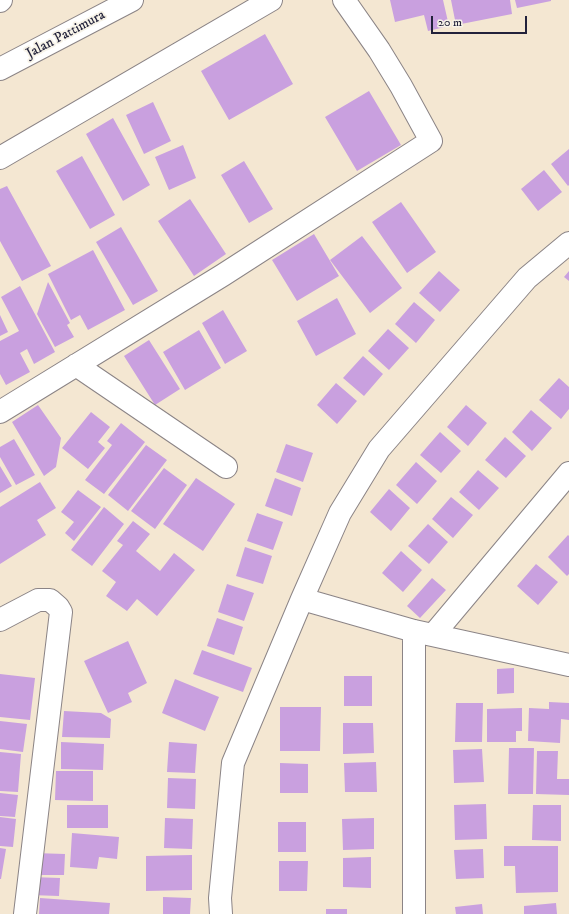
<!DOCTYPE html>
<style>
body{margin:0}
#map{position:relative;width:569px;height:914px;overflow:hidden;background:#f4e7d2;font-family:"IM FELL DW Pica",serif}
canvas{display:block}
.scale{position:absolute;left:431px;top:16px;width:96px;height:18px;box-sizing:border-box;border:2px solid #22223b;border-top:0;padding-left:5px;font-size:12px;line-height:14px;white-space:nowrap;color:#22223b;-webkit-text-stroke:3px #f7f3e8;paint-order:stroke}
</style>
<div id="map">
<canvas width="569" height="914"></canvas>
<div class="scale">20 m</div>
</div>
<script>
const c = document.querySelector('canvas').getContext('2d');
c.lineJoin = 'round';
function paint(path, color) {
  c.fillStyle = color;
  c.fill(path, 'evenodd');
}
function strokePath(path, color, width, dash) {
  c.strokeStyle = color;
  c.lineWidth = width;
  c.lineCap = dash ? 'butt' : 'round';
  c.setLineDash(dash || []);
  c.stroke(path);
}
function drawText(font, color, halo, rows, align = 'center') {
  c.font = font + ' "IM FELL DW Pica",serif';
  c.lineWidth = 3.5;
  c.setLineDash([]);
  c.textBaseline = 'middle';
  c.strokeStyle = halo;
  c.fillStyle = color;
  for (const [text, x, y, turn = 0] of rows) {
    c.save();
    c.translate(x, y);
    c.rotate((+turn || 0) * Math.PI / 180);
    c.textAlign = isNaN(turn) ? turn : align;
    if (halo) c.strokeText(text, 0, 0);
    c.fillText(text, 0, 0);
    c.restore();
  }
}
paint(new Path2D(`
 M 390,0 L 443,0 L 449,26 L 428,31 L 424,15 L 395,22 Z
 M 451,0 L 510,0 L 512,14 L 456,25 Z
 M 515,0 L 551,0 L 551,1 L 517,8 Z
 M 265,34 L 293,84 L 229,120 L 201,71 Z
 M 369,91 L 401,145 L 357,171 L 325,117 Z
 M 153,102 L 171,141 L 144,154 L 126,115 Z
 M 113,118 L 150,185 L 123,201 L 86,134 Z
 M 183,145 L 196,178 L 169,190 L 155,157 Z
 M 569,149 L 569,185 L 568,186 L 551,164 Z
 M 82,156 L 115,215 L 90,229 L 56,171 Z
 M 244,161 L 273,209 L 249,223 L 221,175 Z
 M 544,170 L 562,192 L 538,211 L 521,189 Z
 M 7,186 L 51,266 L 22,281 L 0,241 L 0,189 Z
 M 190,199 L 226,254 L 194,276 L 158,221 Z
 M 401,202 L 436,252 L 407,273 L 372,222 Z
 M 121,227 L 158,291 L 133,305 L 96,242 Z
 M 314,234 L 339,276 L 297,301 L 272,260 Z
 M 362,236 L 402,288 L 370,313 L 330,260 Z
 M 93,250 L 125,310 L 88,330 L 80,315 L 71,320 L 48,274 Z
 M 439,271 L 460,290 L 440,312 L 419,293 Z
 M 569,271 L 569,281 L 564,277 Z
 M 48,282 L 70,323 L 67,325 L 74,337 L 55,347 L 37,314 Z
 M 20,286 L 55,352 L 34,364 L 27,349 L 20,353 L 30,372 L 6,385 L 0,374 L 0,341 L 19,331 L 1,297 Z
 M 337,298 L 356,334 L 316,356 L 297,321 Z
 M 414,302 L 435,320 L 416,343 L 395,324 Z
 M 223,310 L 247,351 L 225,364 L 202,323 Z
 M 0,315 L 8,332 L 0,336 Z
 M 388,329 L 409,348 L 389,370 L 368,351 Z
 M 199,330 L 221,368 L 185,390 L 163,352 Z
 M 149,340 L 180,389 L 155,405 L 124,356 Z
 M 363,356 L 383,374 L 364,396 L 343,378 Z
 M 559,378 L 569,387 L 569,409 L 561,419 L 539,400 Z
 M 336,383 L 357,401 L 337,424 L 317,405 Z
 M 38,405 L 61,438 L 56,467 L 44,476 L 12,422 Z
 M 466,405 L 487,423 L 468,446 L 447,427 Z
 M 531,410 L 552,428 L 532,451 L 512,432 Z
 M 91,412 L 110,427 L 98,442 L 105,448 L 88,469 L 62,448 Z
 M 121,423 L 145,442 L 104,494 L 85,480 L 112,445 L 107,441 Z
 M 440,432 L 461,451 L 441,473 L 420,455 Z
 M 505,437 L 526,456 L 506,478 L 485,460 Z
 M 14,439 L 35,475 L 16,485 L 0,457 L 0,447 Z
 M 286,444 L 313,453 L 303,482 L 276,472 Z
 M 146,445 L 167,460 L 128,511 L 108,495 Z
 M 416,462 L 437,481 L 417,504 L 396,485 Z
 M 0,466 L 12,486 L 0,493 Z
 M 164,468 L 187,485 L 155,529 L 131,511 Z
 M 478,470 L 499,488 L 479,510 L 459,492 Z
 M 196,478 L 235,504 L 203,551 L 163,524 Z
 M 275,478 L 301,488 L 292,516 L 265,506 Z
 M 40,482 L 56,508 L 37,520 L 46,535 L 0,564 L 0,507 Z
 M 389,489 L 410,508 L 391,531 L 370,512 Z
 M 78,490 L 101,507 L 74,541 L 65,533 L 74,522 L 61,512 Z
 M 451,497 L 473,515 L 453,538 L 432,519 Z
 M 104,507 L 124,524 L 92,566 L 71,550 Z
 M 257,513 L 283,522 L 273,550 L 247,541 Z
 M 133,521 L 150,534 L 136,551 L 160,571 L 174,553 L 195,570 L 157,616 L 137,599 L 127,611 L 106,596 L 116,582 L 102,571 L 123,545 L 117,541 Z
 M 428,524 L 448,542 L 429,564 L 408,546 Z
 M 568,535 L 569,536 L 569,574 L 567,576 L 548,557 Z
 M 245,547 L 272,556 L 263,584 L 236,576 Z
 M 401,551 L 422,570 L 403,592 L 382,573 Z
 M 536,564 L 558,582 L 538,605 L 517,586 Z
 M 432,578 L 446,590 L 420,618 L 407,606 Z
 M 227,584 L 254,593 L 244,621 L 218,612 Z
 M 217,618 L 243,627 L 234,655 L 207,646 Z
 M 128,641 L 147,683 L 128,693 L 132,702 L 108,713 L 84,661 Z
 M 202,650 L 252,668 L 243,692 L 193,674 Z
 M 514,668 L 514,693 L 497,694 L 497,669 Z
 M 0,674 L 35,678 L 30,720 L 0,717 Z
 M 344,676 L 372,676 L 372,706 L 344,706 Z
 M 175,679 L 219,697 L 205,731 L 162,713 Z
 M 549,702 L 569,703 L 569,720 L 561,719 L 560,743 L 528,741 L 529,708 L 549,709 Z
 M 456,703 L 483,703 L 482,742 L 455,742 Z
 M 280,707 L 321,707 L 320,751 L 280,751 Z
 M 522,708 L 522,731 L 516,731 L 516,742 L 487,742 L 487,709 Z
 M 64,711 L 101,713 L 111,719 L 110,738 L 62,737 Z
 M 0,721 L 27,724 L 23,752 L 0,749 Z
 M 343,723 L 373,723 L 374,753 L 343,754 Z
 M 61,742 L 104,744 L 103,770 L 61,769 Z
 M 169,742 L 197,744 L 195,773 L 167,772 Z
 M 509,748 L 534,748 L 533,794 L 508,794 Z
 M 482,749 L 484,782 L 454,783 L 453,750 Z
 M 537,751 L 558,751 L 557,779 L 569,779 L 569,795 L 536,794 Z
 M 0,752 L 21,754 L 18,792 L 0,791 Z
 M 376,762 L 377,792 L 345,792 L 344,763 Z
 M 280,763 L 308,764 L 308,793 L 280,793 Z
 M 56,771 L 93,771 L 93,801 L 55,800 Z
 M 168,778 L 196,779 L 195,809 L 167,808 Z
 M 0,793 L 18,795 L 15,817 L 0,816 Z
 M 486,804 L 487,839 L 455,840 L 454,805 Z
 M 67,805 L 108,805 L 108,828 L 67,828 Z
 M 533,805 L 561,805 L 561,841 L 532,840 Z
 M 0,817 L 16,819 L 13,847 L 0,846 Z
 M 165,818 L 193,819 L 192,849 L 164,848 Z
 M 374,818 L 374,849 L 343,850 L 342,819 Z
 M 278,822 L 306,822 L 306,852 L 278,852 Z
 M 72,833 L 119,837 L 117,859 L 99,857 L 97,869 L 70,867 Z
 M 504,846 L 558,846 L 558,892 L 516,893 L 515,866 L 504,866 Z
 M 0,848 L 6,849 L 1,879 L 0,879 Z
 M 483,849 L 484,878 L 456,879 L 454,850 Z
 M 34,853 L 65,854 L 64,875 L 33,875 Z
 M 192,855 L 192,890 L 146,891 L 146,856 Z
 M 371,857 L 371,888 L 343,887 L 343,858 Z
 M 279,861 L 308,861 L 307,891 L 279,891 Z
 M 31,877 L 60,878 L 59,896 L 30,895 Z
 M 163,897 L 191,898 L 190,914 L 163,914 Z
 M 40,898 L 110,903 L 109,914 L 39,914 Z
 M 556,903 L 557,914 L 524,914 L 524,906 Z
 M 482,904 L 483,914 L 456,914 L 455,907 Z
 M 326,909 L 347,909 L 347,914 L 326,914 Z`), '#c9a0df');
const minor = new Path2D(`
 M 0,1 L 1,0
 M 0,158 L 271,0
 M 76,365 L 226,467
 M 0,412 L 223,275 L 431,141 L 401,86 L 379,50 L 344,0
 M 302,599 L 414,631 L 569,665
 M 0,620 L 38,600 L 50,600 L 58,607 L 61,612 L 25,914
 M 414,631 L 414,914
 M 433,635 L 569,473
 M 221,914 L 220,898 L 233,763 L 302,599 L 340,513 L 379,449 L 527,278 L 569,243`);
const tertiary = new Path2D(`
 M 0,69 L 132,0`);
strokePath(minor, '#8b8486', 24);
strokePath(tertiary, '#8b8486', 24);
strokePath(minor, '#fff', 22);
strokePath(tertiary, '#fff', 22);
drawText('14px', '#22223b', '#f7f3e8', [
 ["Jalan Pattimura",66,35,-28]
]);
</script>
